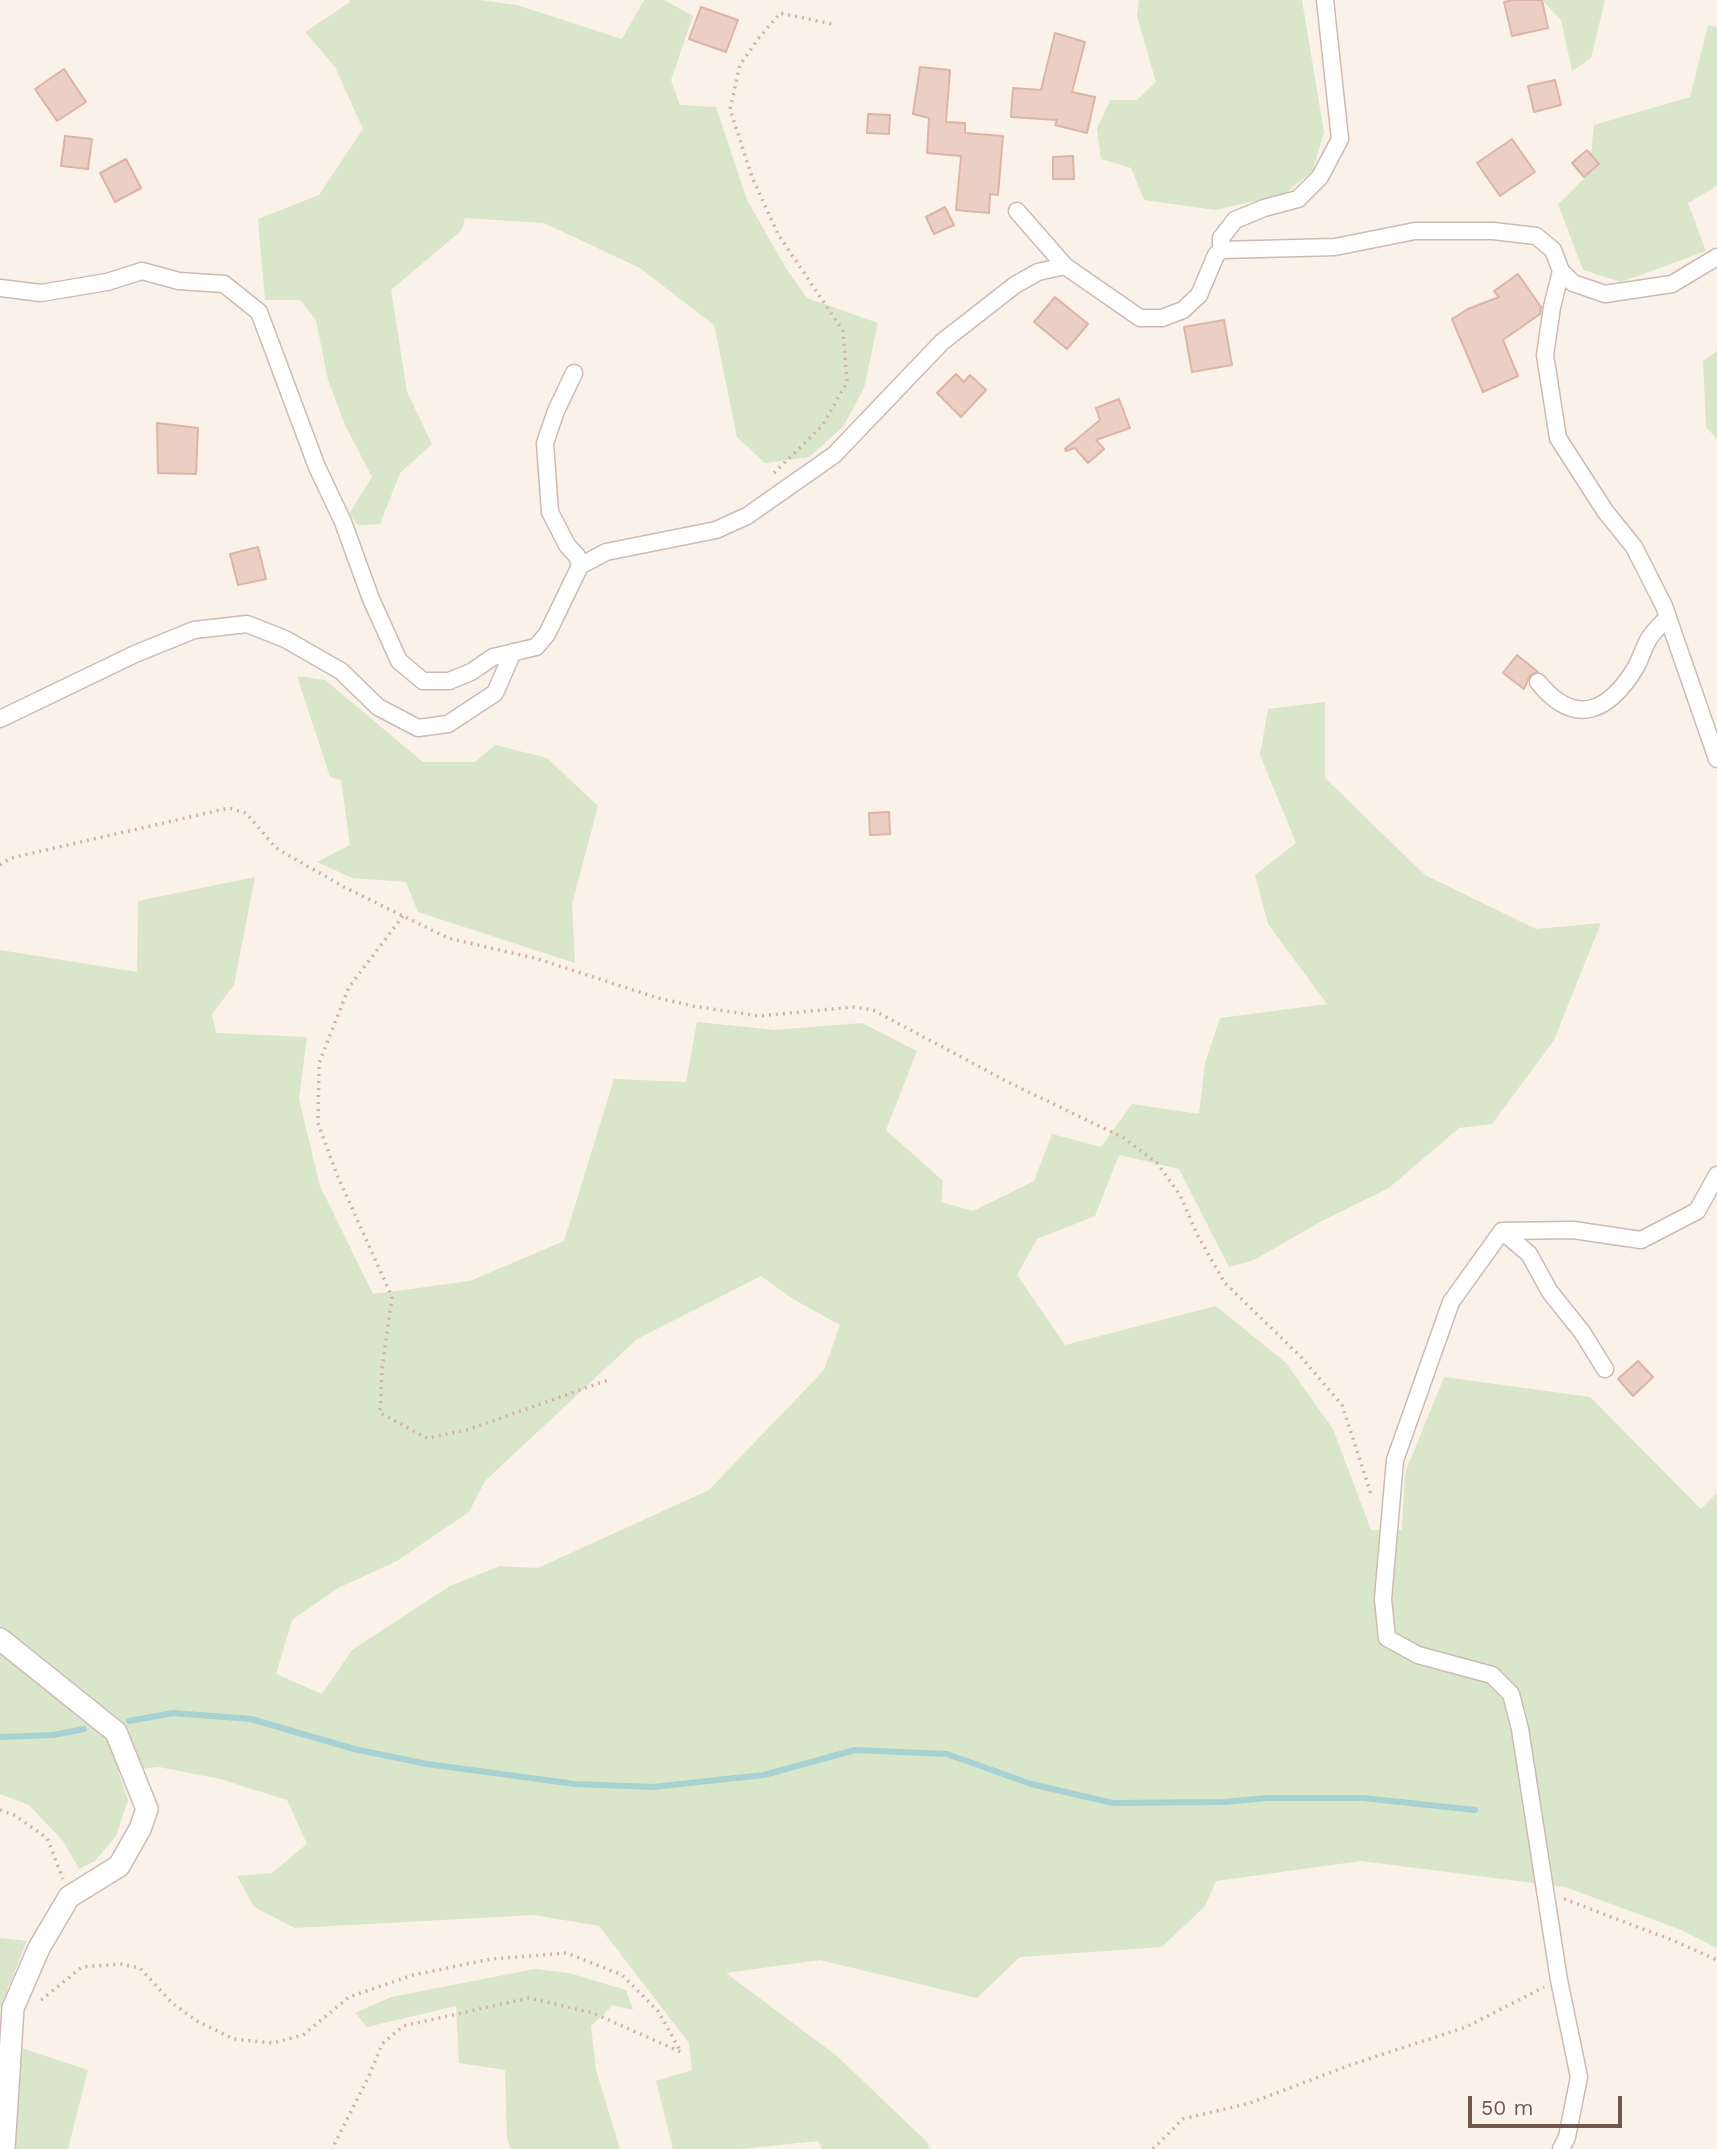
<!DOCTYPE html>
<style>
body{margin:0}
#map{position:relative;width:1717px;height:2149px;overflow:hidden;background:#faf1e9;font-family:"Work Sans",sans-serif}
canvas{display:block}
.scale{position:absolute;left:1468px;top:2096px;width:154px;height:32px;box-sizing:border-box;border:4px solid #72574f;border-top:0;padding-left:9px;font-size:21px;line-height:24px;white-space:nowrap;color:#72574f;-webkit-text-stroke:5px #fdf6ef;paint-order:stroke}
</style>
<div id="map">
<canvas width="1717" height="2149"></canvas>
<div class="scale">50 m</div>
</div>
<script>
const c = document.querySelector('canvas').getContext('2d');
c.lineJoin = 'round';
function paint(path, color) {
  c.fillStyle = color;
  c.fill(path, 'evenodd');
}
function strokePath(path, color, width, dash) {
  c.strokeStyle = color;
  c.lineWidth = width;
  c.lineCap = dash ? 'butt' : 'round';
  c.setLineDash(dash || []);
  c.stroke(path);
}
paint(new Path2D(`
 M 349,0 L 479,0 L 517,5 L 622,39 L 644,0 L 664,0 L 693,16 L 671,80 L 680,105 L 716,107 L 747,200 L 787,270 L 807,298 L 878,323 L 864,388 L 843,427 L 809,457 L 765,463 L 737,437 L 714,325 L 640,268 L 544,223 L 465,218 L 462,230 L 391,290 L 407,392 L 432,444 L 400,473 L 380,524 L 358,525 L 349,514 L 372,477 L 345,425 L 328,380 L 316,320 L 300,300 L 265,300 L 258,219 L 319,195 L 363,129 L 335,67 L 305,32 L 350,2 Z
 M 1139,0 L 1302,0 L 1324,132 L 1313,170 L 1285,194 L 1215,210 L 1144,200 L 1131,168 L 1101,159 L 1097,129 L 1110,100 L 1137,100 L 1156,82 L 1137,16 Z
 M 1542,0 L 1605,0 L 1591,58 L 1572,71 L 1561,20 Z
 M 1708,25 L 1717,27 L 1717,186 L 1688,203 L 1706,251 L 1621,282 L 1583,270 L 1558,204 L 1589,174 L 1594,125 L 1690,97 Z
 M 1717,351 L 1717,439 L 1706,427 L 1703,361 Z
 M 297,676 L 325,680 L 423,762 L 475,762 L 495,745 L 547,758 L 598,806 L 572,904 L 575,963 L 418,912 L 406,882 L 352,878 L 317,862 L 350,845 L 341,780 L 330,777 Z
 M 1325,702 L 1325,778 L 1425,875 L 1536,929 L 1601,923 L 1554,1040 L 1492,1124 L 1459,1128 L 1389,1188 L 1322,1221 L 1254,1260 L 1229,1267 L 1179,1169 L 1119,1155 L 1095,1216 L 1037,1239 L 1017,1275 L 1065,1345 L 1216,1306 L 1286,1363 L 1333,1429 L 1371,1530 L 1402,1530 L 1405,1473 L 1444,1377 L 1590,1397 L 1701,1509 L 1717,1493 L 1717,1948 L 1679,1929 L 1565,1887 L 1361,1861 L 1216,1881 L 1205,1906 L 1162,1947 L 1020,1957 L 977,1998 L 820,1960 L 726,1973 L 837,2056 L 927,2142 L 930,2149 L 822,2149 L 818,2141 L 741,2149 L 673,2149 L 656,2081 L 692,2070 L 689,2043 L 599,1926 L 534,1915 L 295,1928 L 254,1907 L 237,1876 L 272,1873 L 307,1844 L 287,1800 L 220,1779 L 159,1767 L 118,1771 L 128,1800 L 116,1836 L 95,1861 L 79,1869 L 63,1841 L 29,1805 L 0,1794 L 0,950 L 137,972 L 138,901 L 255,877 L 234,985 L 212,1014 L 216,1033 L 307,1037 L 299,1099 L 320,1186 L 373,1294 L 470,1281 L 564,1241 L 614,1079 L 686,1082 L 697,1022 L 775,1030 L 862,1023 L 917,1051 L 886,1130 L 943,1181 L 941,1202 L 973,1211 L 1034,1181 L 1052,1134 L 1101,1147 L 1132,1104 L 1199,1114 L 1205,1063 L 1220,1018 L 1327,1004 L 1268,924 L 1255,875 L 1296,843 L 1260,755 L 1268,709 ZM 761,1276 L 793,1299 L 840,1325 L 824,1370 L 709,1490 L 538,1568 L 500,1566 L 450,1586 L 352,1650 L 322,1694 L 276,1674 L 292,1620 L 338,1588 L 397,1561 L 469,1512 L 485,1481 L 637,1339 Z
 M 0,1938 L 27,1941 L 0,2008 Z
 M 535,1969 L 569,1973 L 626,1990 L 633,2010 L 613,2005 L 591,2026 L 596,2070 L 620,2149 L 511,2149 L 507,2139 L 505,2070 L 459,2063 L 456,2006 L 367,2027 L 355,2013 L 391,1997 Z
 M 0,2041 L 88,2070 L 68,2149 L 0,2149 Z`), '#d9e6c9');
strokePath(new Path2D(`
 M 129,1721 L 173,1713 L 251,1719 L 354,1749 L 427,1764 L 575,1784 L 653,1787 L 717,1780 L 764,1775 L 855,1750 L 947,1754 L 1031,1784 L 1113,1803 L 1224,1802 L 1267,1798 L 1363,1798 L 1475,1810
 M 0,1737 L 53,1735 L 84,1729`), '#a7d1d2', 6);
const building = new Path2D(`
 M 1514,0 L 1542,0 L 1548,28 L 1512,36 L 1504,2 Z
 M 701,7 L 738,20 L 726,52 L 689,39 Z
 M 1055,33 L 1085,42 L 1072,92 L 1095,97 L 1087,133 L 1055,125 L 1057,120 L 1011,117 L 1013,88 L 1041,90 Z
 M 920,67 L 950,70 L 946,122 L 965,123 L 965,133 L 1003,136 L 998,195 L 990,194 L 989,213 L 956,210 L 961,156 L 927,153 L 929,118 L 913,114 Z
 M 64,69 L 86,102 L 57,121 L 35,89 Z
 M 1555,80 L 1561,105 L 1534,112 L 1528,86 Z
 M 868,114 L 890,115 L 889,134 L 867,133 Z
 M 65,136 L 92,139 L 88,169 L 61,166 Z
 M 1512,139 L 1535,172 L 1500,196 L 1477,163 Z
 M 1587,150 L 1599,164 L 1584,177 L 1572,163 Z
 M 1073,156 L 1074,179 L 1053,179 L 1053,157 Z
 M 126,159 L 141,188 L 115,202 L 100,173 Z
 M 945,207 L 954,225 L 934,234 L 926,217 Z
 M 1518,274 L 1541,307 L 1540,314 L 1503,340 L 1518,376 L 1483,392 L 1452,319 L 1468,309 L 1499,297 L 1494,291 Z
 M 1055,297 L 1088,324 L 1067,349 L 1034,322 Z
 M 1224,320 L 1232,365 L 1192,372 L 1184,327 Z
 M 956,374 L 964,382 L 970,375 L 986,390 L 961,417 L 937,393 Z
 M 1119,399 L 1130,428 L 1096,440 L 1104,449 L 1088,463 L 1075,448 L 1066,451 L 1065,449 L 1100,420 L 1096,408 Z
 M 157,423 L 198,428 L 196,474 L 158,473 Z
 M 258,547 L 266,579 L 238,585 L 230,554 Z
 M 1517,655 L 1538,672 L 1530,675 L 1524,689 L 1503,673 Z
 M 889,812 L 890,834 L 870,835 L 869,813 Z
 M 1638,1361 L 1653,1377 L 1633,1396 L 1618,1379 Z`);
paint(building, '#eccfc4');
strokePath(building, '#ddb4a6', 2);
const minor = new Path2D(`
 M 1325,0 L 1340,139 L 1320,177 L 1298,199 L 1264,208 L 1235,220 L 1221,238 L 1221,250 L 1335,247 L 1415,231 L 1493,231 L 1536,236 L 1553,250 L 1561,271 L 1552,307 L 1545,355 L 1558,438 L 1605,511 L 1634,547 L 1664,606 L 1717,759
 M 1017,211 L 1065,266
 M 1561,271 L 1573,283 L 1605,294 L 1672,284 L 1717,257
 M 0,288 L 41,293 L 107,282 L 142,271 L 179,281 L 224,284 L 259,312 L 317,467 L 343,522 L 371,599 L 399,661 L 423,681 L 449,681 L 471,672 L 493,657 L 536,647 L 547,634 L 580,566 L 606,552 L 716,530 L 747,516 L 834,455 L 942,342 L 1015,285 L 1038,272 L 1065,266 L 1140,318 L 1162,318 L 1183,310 L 1199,295 L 1216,255 L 1221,250
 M 574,373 L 556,411 L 545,443 L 550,512 L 567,545 L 577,556 L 580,566
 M 1538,682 C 1575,728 1609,712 1636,667 C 1641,658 1644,646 1650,637 C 1655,630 1662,623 1668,617
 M 0,719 L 135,654 L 194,630 L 247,624 L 285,639 L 341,671 L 378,707 L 418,728 L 448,724 L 495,693 L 513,652
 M 1502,1231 L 1529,1254 L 1550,1292 L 1582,1332 L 1605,1369
 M 1561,2149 L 1567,2137 L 1579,2077 L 1559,1980 L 1520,1729 L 1511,1694 L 1492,1675 L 1418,1655 L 1387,1638 L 1383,1599 L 1395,1460 L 1451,1302 L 1502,1231 L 1573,1230 L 1641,1240 L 1697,1211 L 1717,1175`);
const tertiary = new Path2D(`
 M 0,1639 L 116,1732 L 147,1809 L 140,1829 L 119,1866 L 69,1897 L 39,1948 L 13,2008 L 4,2149`);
strokePath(minor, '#cdbbb3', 19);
strokePath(tertiary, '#cdbbb3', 24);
strokePath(new Path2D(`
 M 774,473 L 822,426 L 847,382 L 843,331 L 778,234 L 752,177 L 730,109 L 740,65 L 758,39 L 780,13 L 832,24
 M 0,865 L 11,858 L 229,808 L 246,813 L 276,848 L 344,887 L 448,938 L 538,959 L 658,998 L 693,1006 L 759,1016 L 853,1007 L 873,1010 L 1010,1083 L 1124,1138 L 1157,1163 L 1180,1195 L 1197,1234 L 1224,1282 L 1302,1358 L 1342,1405 L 1372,1497
 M 403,916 L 349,987 L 319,1063 L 318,1123 L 337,1175 L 392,1297 L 382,1369 L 380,1413 L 427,1438 L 467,1430 L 608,1380
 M 0,1810 L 14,1815 L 47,1838 L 63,1879
 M 1564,1899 L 1672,1940 L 1717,1960
 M 41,2000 L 82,1967 L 121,1964 L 140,1968 L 172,2003 L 197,2021 L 234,2039 L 273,2043 L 303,2035 L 349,1997 L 413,1975 L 491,1959 L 567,1953 L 622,1975 L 658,2011 L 681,2052 L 593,2013 L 529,1998 L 403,2026 L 382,2044 L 369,2076 L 332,2149
 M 1153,2149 L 1183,2119 L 1250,2103 L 1353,2064 L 1466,2027 L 1544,1987`), '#d1b2a7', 3.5, [2, 5]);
strokePath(minor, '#fff', 16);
strokePath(tertiary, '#fff', 21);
</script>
